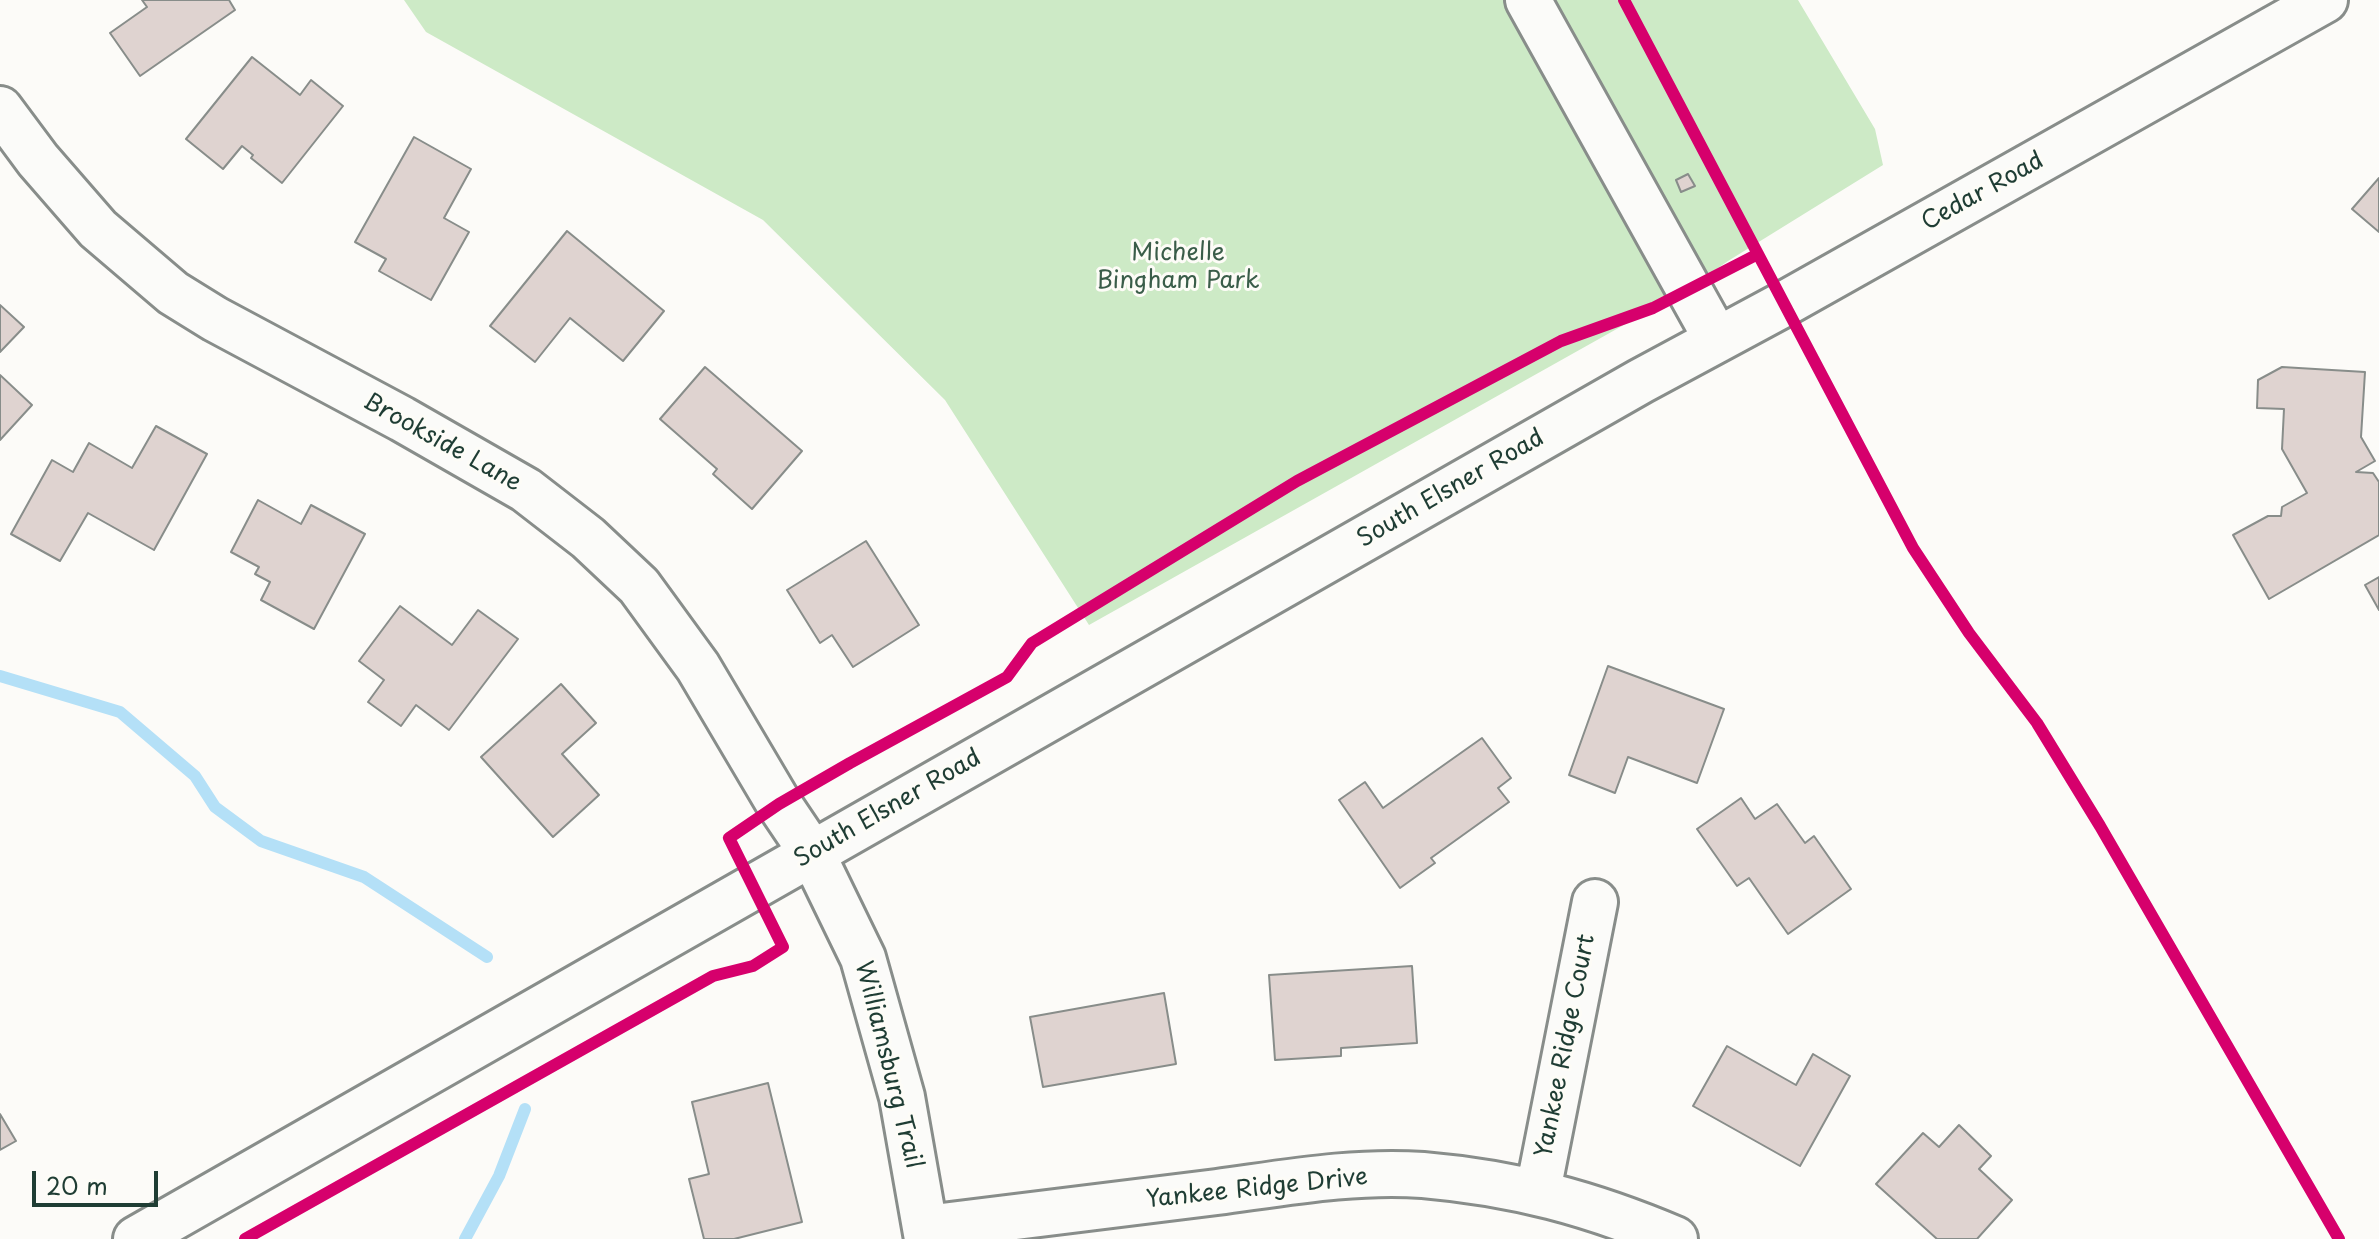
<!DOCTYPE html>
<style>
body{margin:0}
#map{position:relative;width:2379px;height:1239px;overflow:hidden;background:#fcfbf8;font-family:"Playpen Sans",sans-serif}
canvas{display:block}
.scale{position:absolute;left:32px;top:1171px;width:126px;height:36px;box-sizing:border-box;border:4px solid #1f3d34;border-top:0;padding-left:10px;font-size:24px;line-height:28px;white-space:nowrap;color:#1f3d34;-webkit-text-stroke:6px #fdfcf7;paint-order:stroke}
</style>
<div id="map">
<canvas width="2379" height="1239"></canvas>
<div class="scale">20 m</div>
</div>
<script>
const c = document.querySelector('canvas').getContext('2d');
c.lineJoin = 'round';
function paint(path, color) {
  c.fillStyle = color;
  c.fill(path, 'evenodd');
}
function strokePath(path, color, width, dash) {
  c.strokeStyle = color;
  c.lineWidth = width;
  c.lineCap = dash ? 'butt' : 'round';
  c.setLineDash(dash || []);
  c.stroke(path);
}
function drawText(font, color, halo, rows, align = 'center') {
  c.font = font + ' "Playpen Sans",sans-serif';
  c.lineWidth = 6;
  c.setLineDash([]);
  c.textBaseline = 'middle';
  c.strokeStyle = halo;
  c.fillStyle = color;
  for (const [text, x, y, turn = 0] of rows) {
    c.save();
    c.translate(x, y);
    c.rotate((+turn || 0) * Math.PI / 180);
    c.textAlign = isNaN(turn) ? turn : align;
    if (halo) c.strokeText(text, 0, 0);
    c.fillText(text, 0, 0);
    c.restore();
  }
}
paint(new Path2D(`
 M 404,0 L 1798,0 L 1875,129 L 1883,165 L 1728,261 L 1688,289 L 1089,625 L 945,400 L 763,220 L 426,32 Z`), '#cdeac6');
strokePath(new Path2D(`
 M 0,676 L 120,712 L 195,776 L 215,807 L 261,841 L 364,877 L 487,957
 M 465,1239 L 499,1176 L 525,1109`), '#b4e0f7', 12);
const building = new Path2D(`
 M 142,0 L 229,0 L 235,10 L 140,76 L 110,33 L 147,7 Z
 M 252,57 L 300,95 L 311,80 L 343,106 L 282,183 L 251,158 L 253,155 L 242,146 L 223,169 L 186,139 Z
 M 414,137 L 471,169 L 444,218 L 469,232 L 431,300 L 379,271 L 386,259 L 355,242 Z
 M 1688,174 L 1695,186 L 1681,192 L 1676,180 Z
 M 2379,178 L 2379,232 L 2352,209 Z
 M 567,231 L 664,311 L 623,361 L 570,318 L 535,362 L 490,326 Z
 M 0,305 L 24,327 L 0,352 Z
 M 705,367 L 802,451 L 752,509 L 713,474 L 717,469 L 660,419 Z
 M 2282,367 L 2365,372 L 2361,437 L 2375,461 L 2356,472 L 2373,473 L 2379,482 L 2379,535 L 2269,599 L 2233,535 L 2268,516 L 2281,516 L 2282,507 L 2307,493 L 2282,449 L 2284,409 L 2257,408 L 2258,380 Z
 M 0,375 L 32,405 L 0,440 Z
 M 156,426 L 207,454 L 154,550 L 88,513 L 60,561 L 11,534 L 52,460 L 73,472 L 89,443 L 132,468 Z
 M 258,500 L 301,524 L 311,505 L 365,534 L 314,629 L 261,600 L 270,582 L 255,574 L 259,567 L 231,552 Z
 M 866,541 L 919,625 L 853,667 L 832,635 L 820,643 L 787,590 Z
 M 2379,577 L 2379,610 L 2365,585 Z
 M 400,606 L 452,645 L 478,610 L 518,639 L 449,730 L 416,705 L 401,726 L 368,702 L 384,680 L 359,661 Z
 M 1608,666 L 1724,709 L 1697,783 L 1628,757 L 1615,793 L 1569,775 Z
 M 561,684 L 596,723 L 562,754 L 599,795 L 553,837 L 481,757 Z
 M 1482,738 L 1511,778 L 1498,788 L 1509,802 L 1431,858 L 1435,863 L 1400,888 L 1339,800 L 1365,782 L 1383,808 Z
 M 1741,798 L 1755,819 L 1777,804 L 1805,843 L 1814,836 L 1851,889 L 1788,934 L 1749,878 L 1737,886 L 1697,829 Z
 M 1412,966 L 1417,1043 L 1341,1048 L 1341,1056 L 1275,1060 L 1269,975 Z
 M 1164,993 L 1176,1064 L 1043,1087 L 1030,1017 Z
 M 1727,1046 L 1796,1085 L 1813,1054 L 1850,1076 L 1800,1166 L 1693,1106 Z
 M 768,1083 L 802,1222 L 734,1239 L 704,1239 L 689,1179 L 709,1174 L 692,1102 Z
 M 0,1114 L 16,1141 L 0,1150 Z
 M 1959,1125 L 1991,1156 L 1979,1169 L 2012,1200 L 1977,1239 L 1937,1239 L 1876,1184 L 1923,1133 L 1939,1147 Z`);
paint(building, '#dfd3d0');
strokePath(building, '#888d8a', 2);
const minor = new Path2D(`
 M 1528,0 L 1717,340
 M 0,109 L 38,160 L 98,229 L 173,293 L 215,319 L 402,419 L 526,490 L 588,538 L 639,586 L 698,667 L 779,804 L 812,853 L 863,958 L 902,1097 L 927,1239
 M 1538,1191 L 1595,902
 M 926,1228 C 1023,1216 1120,1204 1217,1192 C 1284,1183 1354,1170 1423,1175 C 1515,1183 1590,1203 1675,1239
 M 136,1239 L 1641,381 L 1784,304 L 2325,0`);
strokePath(minor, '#888d8a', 50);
strokePath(minor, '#fbfbf9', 44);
strokePath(new Path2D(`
 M 1624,0 L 1913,548 L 1969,633 L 2037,723 L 2100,826 L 2339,1239
 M 245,1239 L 713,976 L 753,966 L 783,947 L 729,838 L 779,804 L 850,763 L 1007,677 L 1032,643 L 1297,481 L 1561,341 L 1653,308 L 1758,254`), '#d6006c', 12);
drawText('24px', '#1f3d34', '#fdfcf7', [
 ["Cedar Road",1983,192,-29],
 ["Brookside Lane",442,443,29],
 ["South Elsner Road",1451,489,-30],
 ["South Elsner Road",888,809,-30],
 ["Yankee Ridge Court",1566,1046,-79],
 ["Williamsburg Trail",888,1065,76],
 ["Yankee Ridge Drive",1257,1189,-6]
]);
drawText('24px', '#3a5d49', '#fdfcf7', [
 ["Michelle",1178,253],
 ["Bingham Park",1178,281]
]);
</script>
